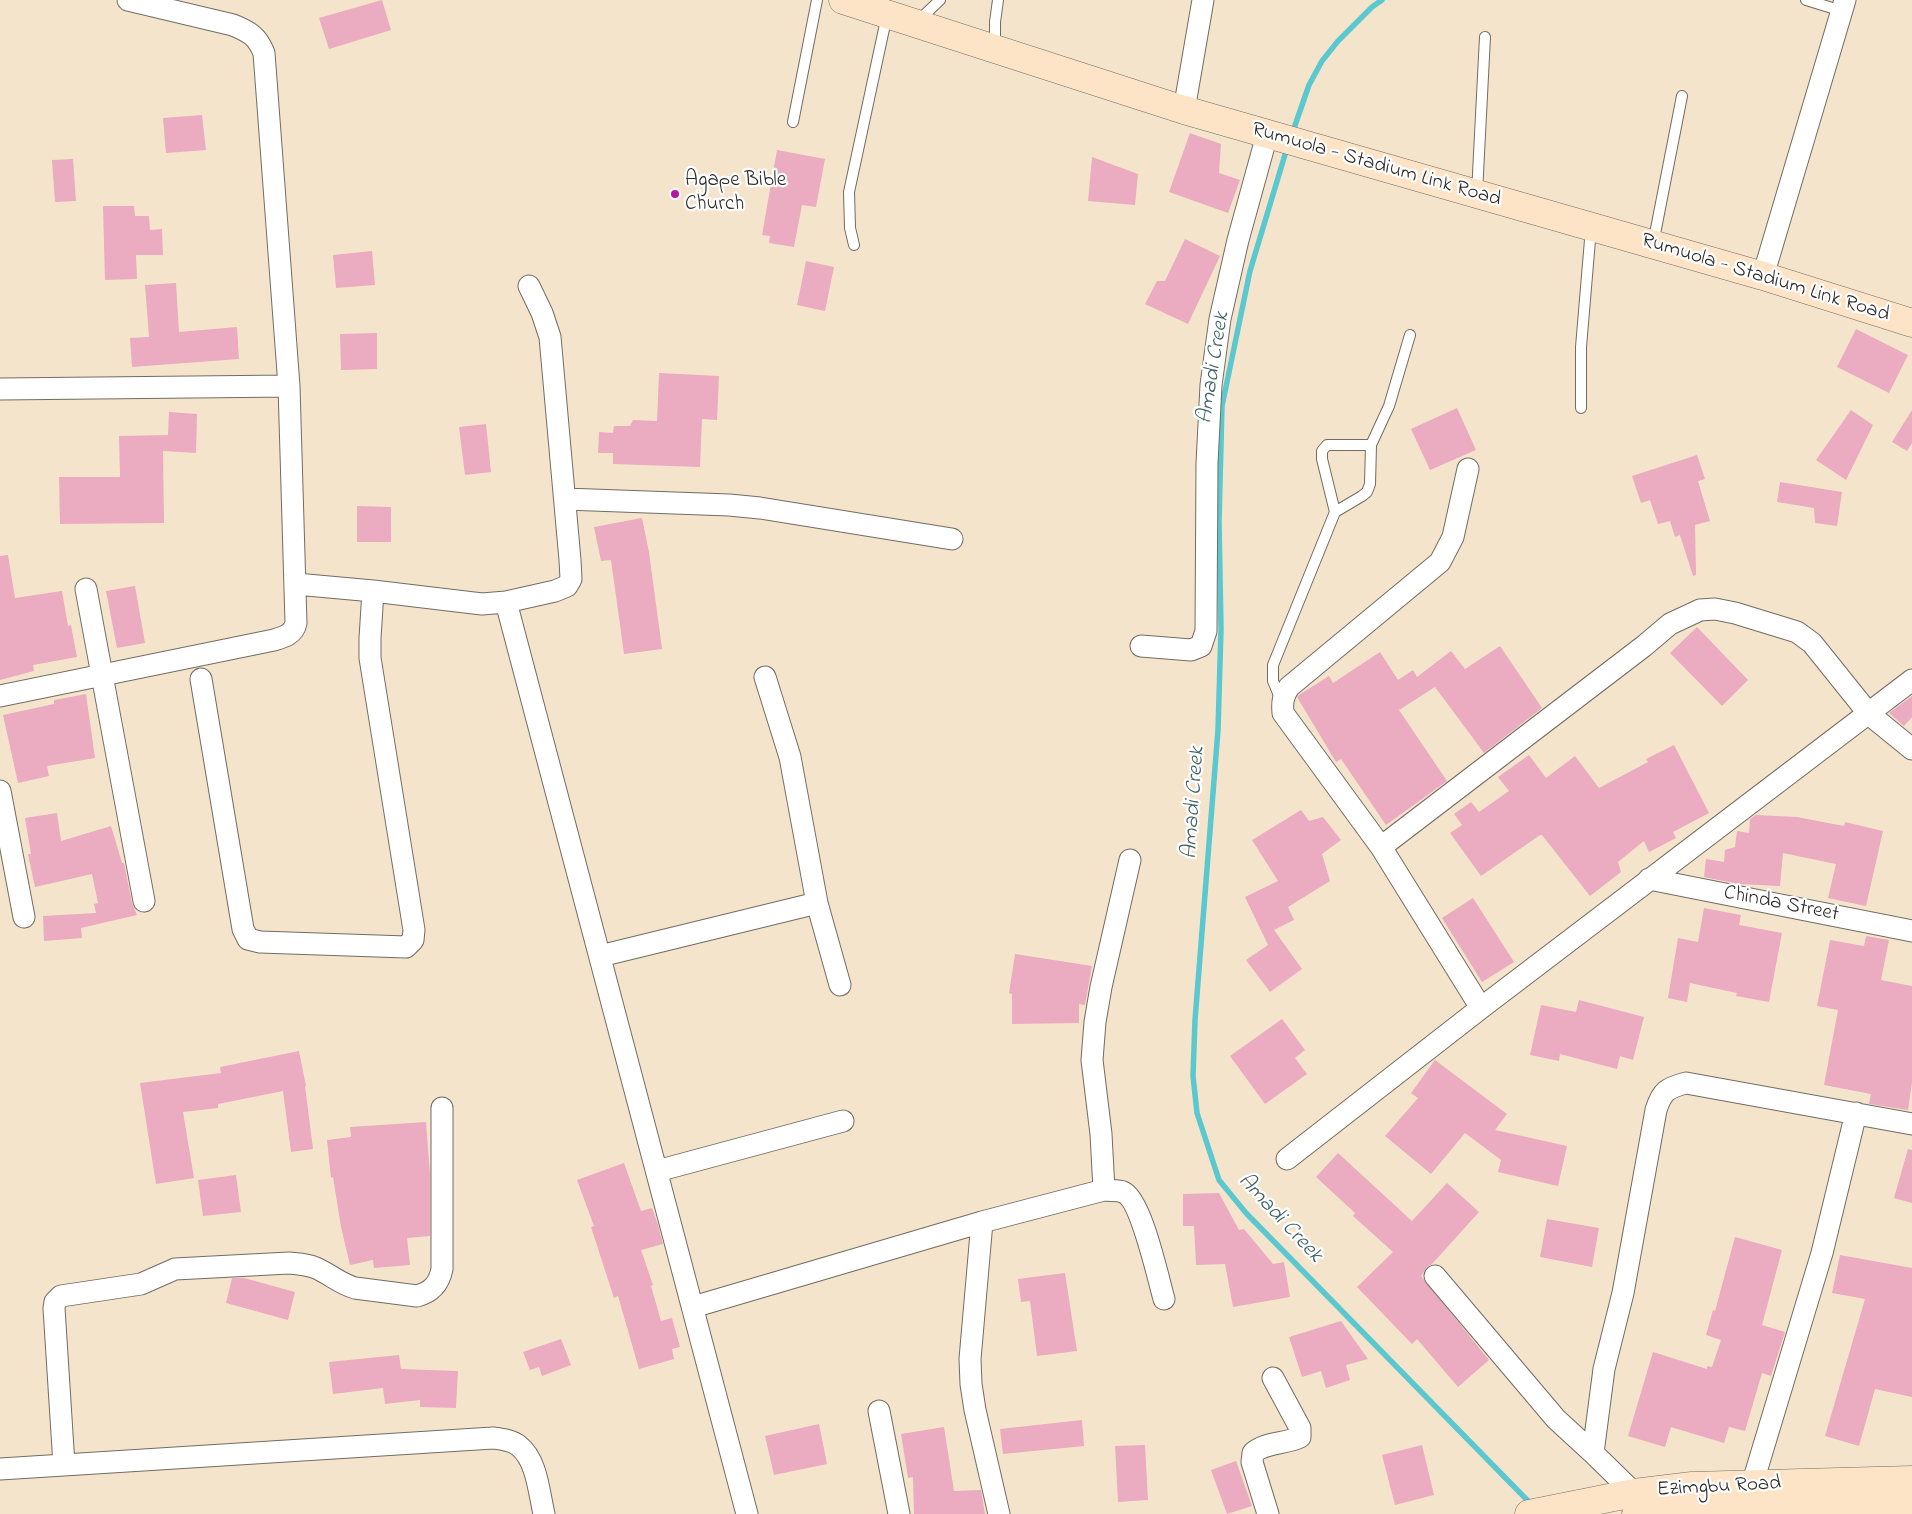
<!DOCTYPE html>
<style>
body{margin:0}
canvas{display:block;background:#f5e4cc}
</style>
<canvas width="1912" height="1514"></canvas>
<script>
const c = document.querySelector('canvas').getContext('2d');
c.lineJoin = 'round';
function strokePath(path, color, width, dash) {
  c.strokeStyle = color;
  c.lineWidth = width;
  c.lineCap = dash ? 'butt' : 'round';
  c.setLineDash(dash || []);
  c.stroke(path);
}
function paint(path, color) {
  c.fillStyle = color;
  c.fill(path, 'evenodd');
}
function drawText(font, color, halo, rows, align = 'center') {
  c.font = font + ' "Indie Flower",sans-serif';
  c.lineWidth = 4.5;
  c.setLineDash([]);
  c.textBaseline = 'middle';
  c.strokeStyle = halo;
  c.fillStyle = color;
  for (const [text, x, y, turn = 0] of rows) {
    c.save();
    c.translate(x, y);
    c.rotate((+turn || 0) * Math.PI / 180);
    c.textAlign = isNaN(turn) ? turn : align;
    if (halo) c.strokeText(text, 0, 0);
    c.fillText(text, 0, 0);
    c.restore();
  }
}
strokePath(new Path2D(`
 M 1292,134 L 1309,85 L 1322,61 L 1338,41 L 1372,7 L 1382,0
 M 1287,148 L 1250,271 L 1222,406 L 1219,521 L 1221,629 L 1218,730 L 1195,1020 L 1193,1076 L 1197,1113 L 1219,1180 L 1246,1213 L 1531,1504`), '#5bc8cf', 5.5);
paint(new Path2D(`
 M 382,0 L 391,30 L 329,49 L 319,18 Z
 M 202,115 L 206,150 L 166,153 L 163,118 Z
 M 1190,133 L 1221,144 L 1219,173 L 1240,180 L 1228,213 L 1169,192 Z
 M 777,150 L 825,159 L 816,207 L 802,205 L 794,247 L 769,243 L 770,236 L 762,235 Z
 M 1092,157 L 1138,174 L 1135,205 L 1088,201 Z
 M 73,159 L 76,201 L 55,202 L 52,160 Z
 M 103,206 L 134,206 L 135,216 L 149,216 L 150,230 L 162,229 L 163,255 L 136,255 L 137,279 L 105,280 Z
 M 1185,239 L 1220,256 L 1188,324 L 1145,304 L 1157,281 L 1165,281 Z
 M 372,251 L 375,285 L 336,288 L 333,255 Z
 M 806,261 L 834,267 L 825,311 L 797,305 Z
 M 176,283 L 179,332 L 237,327 L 239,359 L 132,367 L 130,338 L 149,337 L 145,285 Z
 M 1856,329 L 1908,355 L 1889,393 L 1837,367 Z
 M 377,333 L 377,369 L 341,370 L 340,334 Z
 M 659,373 L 719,376 L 717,420 L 702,419 L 700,467 L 613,464 L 613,453 L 598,453 L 599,432 L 613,433 L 614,426 L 630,426 L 633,420 L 657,421 Z
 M 1457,408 L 1476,450 L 1430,470 L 1411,429 Z
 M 1851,410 L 1873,425 L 1846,480 L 1816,460 Z
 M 1912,410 L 1912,443 L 1907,451 L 1892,442 Z
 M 169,412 L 197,414 L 196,453 L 163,451 L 164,523 L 60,524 L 59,477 L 120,477 L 119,436 L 168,435 Z
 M 486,424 L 491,472 L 465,475 L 459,427 Z
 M 1697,455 L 1705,479 L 1698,481 L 1710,521 L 1695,525 L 1696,575 L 1693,576 L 1680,535 L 1675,537 L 1670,521 L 1658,524 L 1650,500 L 1641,503 L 1632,476 Z
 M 1780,482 L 1842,492 L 1837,526 L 1815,523 L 1814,508 L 1777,502 Z
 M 357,506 L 391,507 L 391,542 L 357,542 Z
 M 642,518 L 649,552 L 662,649 L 624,654 L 611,560 L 601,561 L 594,527 Z
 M 8,555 L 15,598 L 62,591 L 68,626 L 71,625 L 77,657 L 33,665 L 34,671 L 0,680 L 0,556 Z
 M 135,586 L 145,643 L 117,648 L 106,591 Z
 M 1697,627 L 1748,680 L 1722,706 L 1670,653 Z
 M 1500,646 L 1542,708 L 1484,753 L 1435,687 L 1399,710 L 1447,781 L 1386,825 L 1341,759 L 1336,762 L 1297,697 L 1299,695 L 1329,676 L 1333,683 L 1380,652 L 1398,680 L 1413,670 L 1417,677 L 1451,651 L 1465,669 Z
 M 86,694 L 95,758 L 47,766 L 49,776 L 18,783 L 3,715 L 54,704 L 54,700 Z
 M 1912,696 L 1912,717 L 1904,726 L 1889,713 Z
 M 1674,745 L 1709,813 L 1673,832 L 1676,838 L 1649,852 L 1644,841 L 1618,862 L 1621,872 L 1590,896 L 1542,835 L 1540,835 L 1481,876 L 1450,833 L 1462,825 L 1454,814 L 1471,802 L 1479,812 L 1509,791 L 1498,777 L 1529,755 L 1546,778 L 1575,756 L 1599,788 L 1648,762 L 1646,759 Z
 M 1301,810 L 1309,821 L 1323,817 L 1341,840 L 1322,854 L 1330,881 L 1288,907 L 1294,920 L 1274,930 L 1302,969 L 1270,992 L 1246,960 L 1268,945 L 1245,897 L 1278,881 L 1252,840 Z
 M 57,813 L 61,841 L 111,826 L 122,863 L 124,863 L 132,903 L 137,915 L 81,928 L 82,938 L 44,941 L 43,916 L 96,913 L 94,904 L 98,903 L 92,874 L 35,887 L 28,854 L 31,854 L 25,818 Z
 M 1756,815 L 1797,817 L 1844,826 L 1845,822 L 1883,831 L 1866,906 L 1828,898 L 1836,864 L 1783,853 L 1780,886 L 1738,884 L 1704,877 L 1706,859 L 1724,862 L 1725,850 L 1735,847 L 1737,831 L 1749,833 L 1750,819 Z
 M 1473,898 L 1514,962 L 1482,982 L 1442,918 Z
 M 1704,908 L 1741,915 L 1739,925 L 1782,933 L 1769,1002 L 1736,996 L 1737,993 L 1690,983 L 1687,1002 L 1668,998 L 1678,938 L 1698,942 Z
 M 1866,936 L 1889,940 L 1881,980 L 1912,986 L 1912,1082 L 1908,1110 L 1869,1104 L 1871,1094 L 1824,1085 L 1838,1010 L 1817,1006 L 1830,940 L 1864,946 Z
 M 1015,954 L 1092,966 L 1085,1005 L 1079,1004 L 1079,1023 L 1012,1024 L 1012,994 L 1009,993 Z
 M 1579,1000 L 1644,1017 L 1633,1060 L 1620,1056 L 1617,1069 L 1560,1054 L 1559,1061 L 1530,1055 L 1541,1005 L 1576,1012 Z
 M 1282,1019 L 1305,1050 L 1295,1058 L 1307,1074 L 1265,1104 L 1230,1056 Z
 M 299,1051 L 306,1086 L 305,1086 L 313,1149 L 291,1152 L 283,1091 L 218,1104 L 218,1108 L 183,1112 L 194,1178 L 156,1184 L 140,1083 L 221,1073 L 220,1067 Z
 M 1435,1060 L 1507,1114 L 1495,1130 L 1567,1146 L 1558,1186 L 1498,1172 L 1501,1160 L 1465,1133 L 1431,1174 L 1385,1136 L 1418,1098 L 1411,1093 Z
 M 426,1122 L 430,1174 L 430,1236 L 407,1238 L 410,1265 L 374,1268 L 373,1260 L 350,1265 L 341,1227 L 333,1177 L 331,1178 L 327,1140 L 351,1137 L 350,1127 Z
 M 1908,1149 L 1912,1150 L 1912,1203 L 1894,1198 Z
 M 1338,1153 L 1412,1221 L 1447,1183 L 1479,1212 L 1432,1264 L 1427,1267 L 1421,1276 L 1489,1360 L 1458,1387 L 1417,1339 L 1412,1344 L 1357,1287 L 1393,1252 L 1353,1216 L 1355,1213 L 1316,1177 Z
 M 624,1163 L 641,1211 L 652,1208 L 658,1225 L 663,1244 L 641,1250 L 653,1285 L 651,1286 L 661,1321 L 672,1318 L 680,1347 L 672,1349 L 674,1359 L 639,1369 L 618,1296 L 614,1298 L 591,1227 L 594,1226 L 577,1180 Z
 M 236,1175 L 241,1212 L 203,1216 L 198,1180 Z
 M 1219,1193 L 1239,1230 L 1244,1229 L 1273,1264 L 1284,1262 L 1290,1297 L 1233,1307 L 1225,1264 L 1196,1265 L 1194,1226 L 1183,1226 L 1183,1194 Z
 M 1547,1219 L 1599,1228 L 1592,1267 L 1540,1257 Z
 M 1735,1237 L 1782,1250 L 1762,1325 L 1785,1332 L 1771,1376 L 1762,1373 L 1745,1431 L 1729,1427 L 1724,1443 L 1671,1427 L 1665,1447 L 1628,1436 L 1653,1352 L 1707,1369 L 1707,1366 L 1712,1367 L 1721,1340 L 1706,1335 L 1713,1310 L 1715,1311 Z
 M 1840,1255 L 1912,1268 L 1912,1397 L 1875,1389 L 1859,1446 L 1825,1436 L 1865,1299 L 1832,1293 Z
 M 1065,1273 L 1077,1351 L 1037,1356 L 1030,1301 L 1021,1302 L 1018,1279 Z
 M 232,1278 L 244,1278 L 295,1292 L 288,1320 L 226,1303 Z
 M 1341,1321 L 1368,1359 L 1346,1365 L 1350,1380 L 1326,1388 L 1321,1371 L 1302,1377 L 1289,1337 Z
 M 561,1339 L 571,1365 L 542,1376 L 539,1367 L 530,1370 L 523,1352 Z
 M 399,1355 L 401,1369 L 458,1371 L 456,1408 L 420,1407 L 420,1400 L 385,1404 L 383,1388 L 333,1394 L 329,1362 Z
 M 1082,1420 L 1084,1446 L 1003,1454 L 1000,1429 Z
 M 819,1424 L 827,1464 L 774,1475 L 765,1436 Z
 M 944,1427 L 954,1491 L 981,1490 L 985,1514 L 914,1514 L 913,1477 L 908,1478 L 901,1434 Z
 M 1145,1445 L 1148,1500 L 1118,1502 L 1115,1446 Z
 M 1422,1445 L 1434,1495 L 1395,1505 L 1382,1455 Z
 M 1236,1461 L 1252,1506 L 1227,1514 L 1211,1470 Z`), '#ebabc0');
const lane = new Path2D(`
 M 1806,0 L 1842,11
 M 917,22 L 940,0
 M 995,48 L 995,22 L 998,0
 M 793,122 L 817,0
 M 1477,193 L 1485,37
 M 1653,244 L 1682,96
 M 854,245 L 850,228 L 849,192 L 887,15
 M 1581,408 L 1581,347 L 1591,228
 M 1335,512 L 1322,459 L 1322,451 L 1327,445 L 1371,445
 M 1281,700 L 1273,681 L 1273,665 L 1335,512 L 1362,496 L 1367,492 L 1370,484 L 1371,445 L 1389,406 L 1410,335`);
const street = new Path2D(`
 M 1184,110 L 1203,0
 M 1763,276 L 1845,0
 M 0,389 L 289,386
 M 1468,469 L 1453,537 L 1440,562 L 1289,687 C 1283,696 1282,702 1283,713 L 1381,847 L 1481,1008
 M 565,499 L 729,505 L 760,508 L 952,539
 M 296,584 L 373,591 L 482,604 L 506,602 L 555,591 L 567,586 L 571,579 L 570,560 L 550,337 L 542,313 L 529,286
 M 86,589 L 144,901
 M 506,602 L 747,1514
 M 1141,646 L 1191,650 L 1201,646 L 1206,631 L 1207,463 L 1211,385 L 1220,319 L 1238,240 L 1267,135
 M 765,677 L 790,757 L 817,903 L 840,985
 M 201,679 L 243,929 L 248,939 L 260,942 L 406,947 L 413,940 L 414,930 L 370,658 L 370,638 L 373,591
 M 0,696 L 274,640 C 284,637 294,634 296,623 L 289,386 L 264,53 C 257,36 250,32 233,25 L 128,0
 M 0,791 L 24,917
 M 1381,847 L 1644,646 L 1670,624 L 1700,610 L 1715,609 L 1735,613 L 1797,632 L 1812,643 L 1869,714 L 1912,749
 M 1649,879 L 1912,931
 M 600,956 L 817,903
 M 1287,1159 L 1481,1008 L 1912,680
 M 657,1171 L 843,1121
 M 1104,1190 L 1101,1134 L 1092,1060 L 1095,1022 L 1101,987 L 1130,860
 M 982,1222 L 970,1359 L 971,1384 L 975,1410 L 999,1514
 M 1435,1276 L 1556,1419 L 1593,1453
 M 693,1307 L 982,1222 L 1104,1190 C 1109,1191 1118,1190 1123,1192 C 1141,1199 1158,1278 1164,1299
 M 879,1411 L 899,1514
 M 64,1465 L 54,1308 L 55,1302 L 61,1296 L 141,1284 L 175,1269 L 289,1263 C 299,1264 307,1264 316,1268 C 330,1274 340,1284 355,1288 L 417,1296 C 432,1292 439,1284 442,1269 L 442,1108
 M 0,1469 L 493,1438 C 501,1439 512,1440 519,1446 C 537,1460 539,1493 544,1514
 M 1752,1485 L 1822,1253 L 1856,1113
 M 1634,1493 L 1593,1453 L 1604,1369 L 1623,1293 L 1656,1110 C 1662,1091 1667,1088 1686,1083 L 1912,1124
 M 1268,1514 L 1252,1462 L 1253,1453 C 1264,1442 1286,1444 1300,1437 L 1300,1428 L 1273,1378`);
const secondary = new Path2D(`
 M 843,0 L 1184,110 L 1763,276 L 1912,323
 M 1529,1514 L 1634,1493 L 1692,1486 L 1912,1480
 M 1636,1514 L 1694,1508 L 1912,1502`);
strokePath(lane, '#726c63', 12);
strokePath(street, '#726c63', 23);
strokePath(secondary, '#726c63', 29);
strokePath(lane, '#fff', 10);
strokePath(street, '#fff', 21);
strokePath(secondary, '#fee4c6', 28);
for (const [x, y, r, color] of [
 [675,194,5,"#b5179e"]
]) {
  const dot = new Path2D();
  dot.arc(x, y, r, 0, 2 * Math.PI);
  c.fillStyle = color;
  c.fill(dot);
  strokePath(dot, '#fff', 2);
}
drawText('21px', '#2b2b2b', '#fff', [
 ["Rumuola - Stadium Link Road",1376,166,16],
 ["Rumuola - Stadium Link Road",1765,279,17],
 ["Chinda Street",1781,905,11],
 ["Ezimgbu Road",1719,1488,-3]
]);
drawText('21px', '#2b2b2b', '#fff', [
 ["Agape Bible",685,182],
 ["Church",685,206]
], 'left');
drawText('italic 22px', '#3c6264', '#fff', [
 ["Amadi Creek",1215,368,-81],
 ["Amadi Creek",1195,803,-86],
 ["Amadi Creek",1279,1219,47]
]);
</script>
